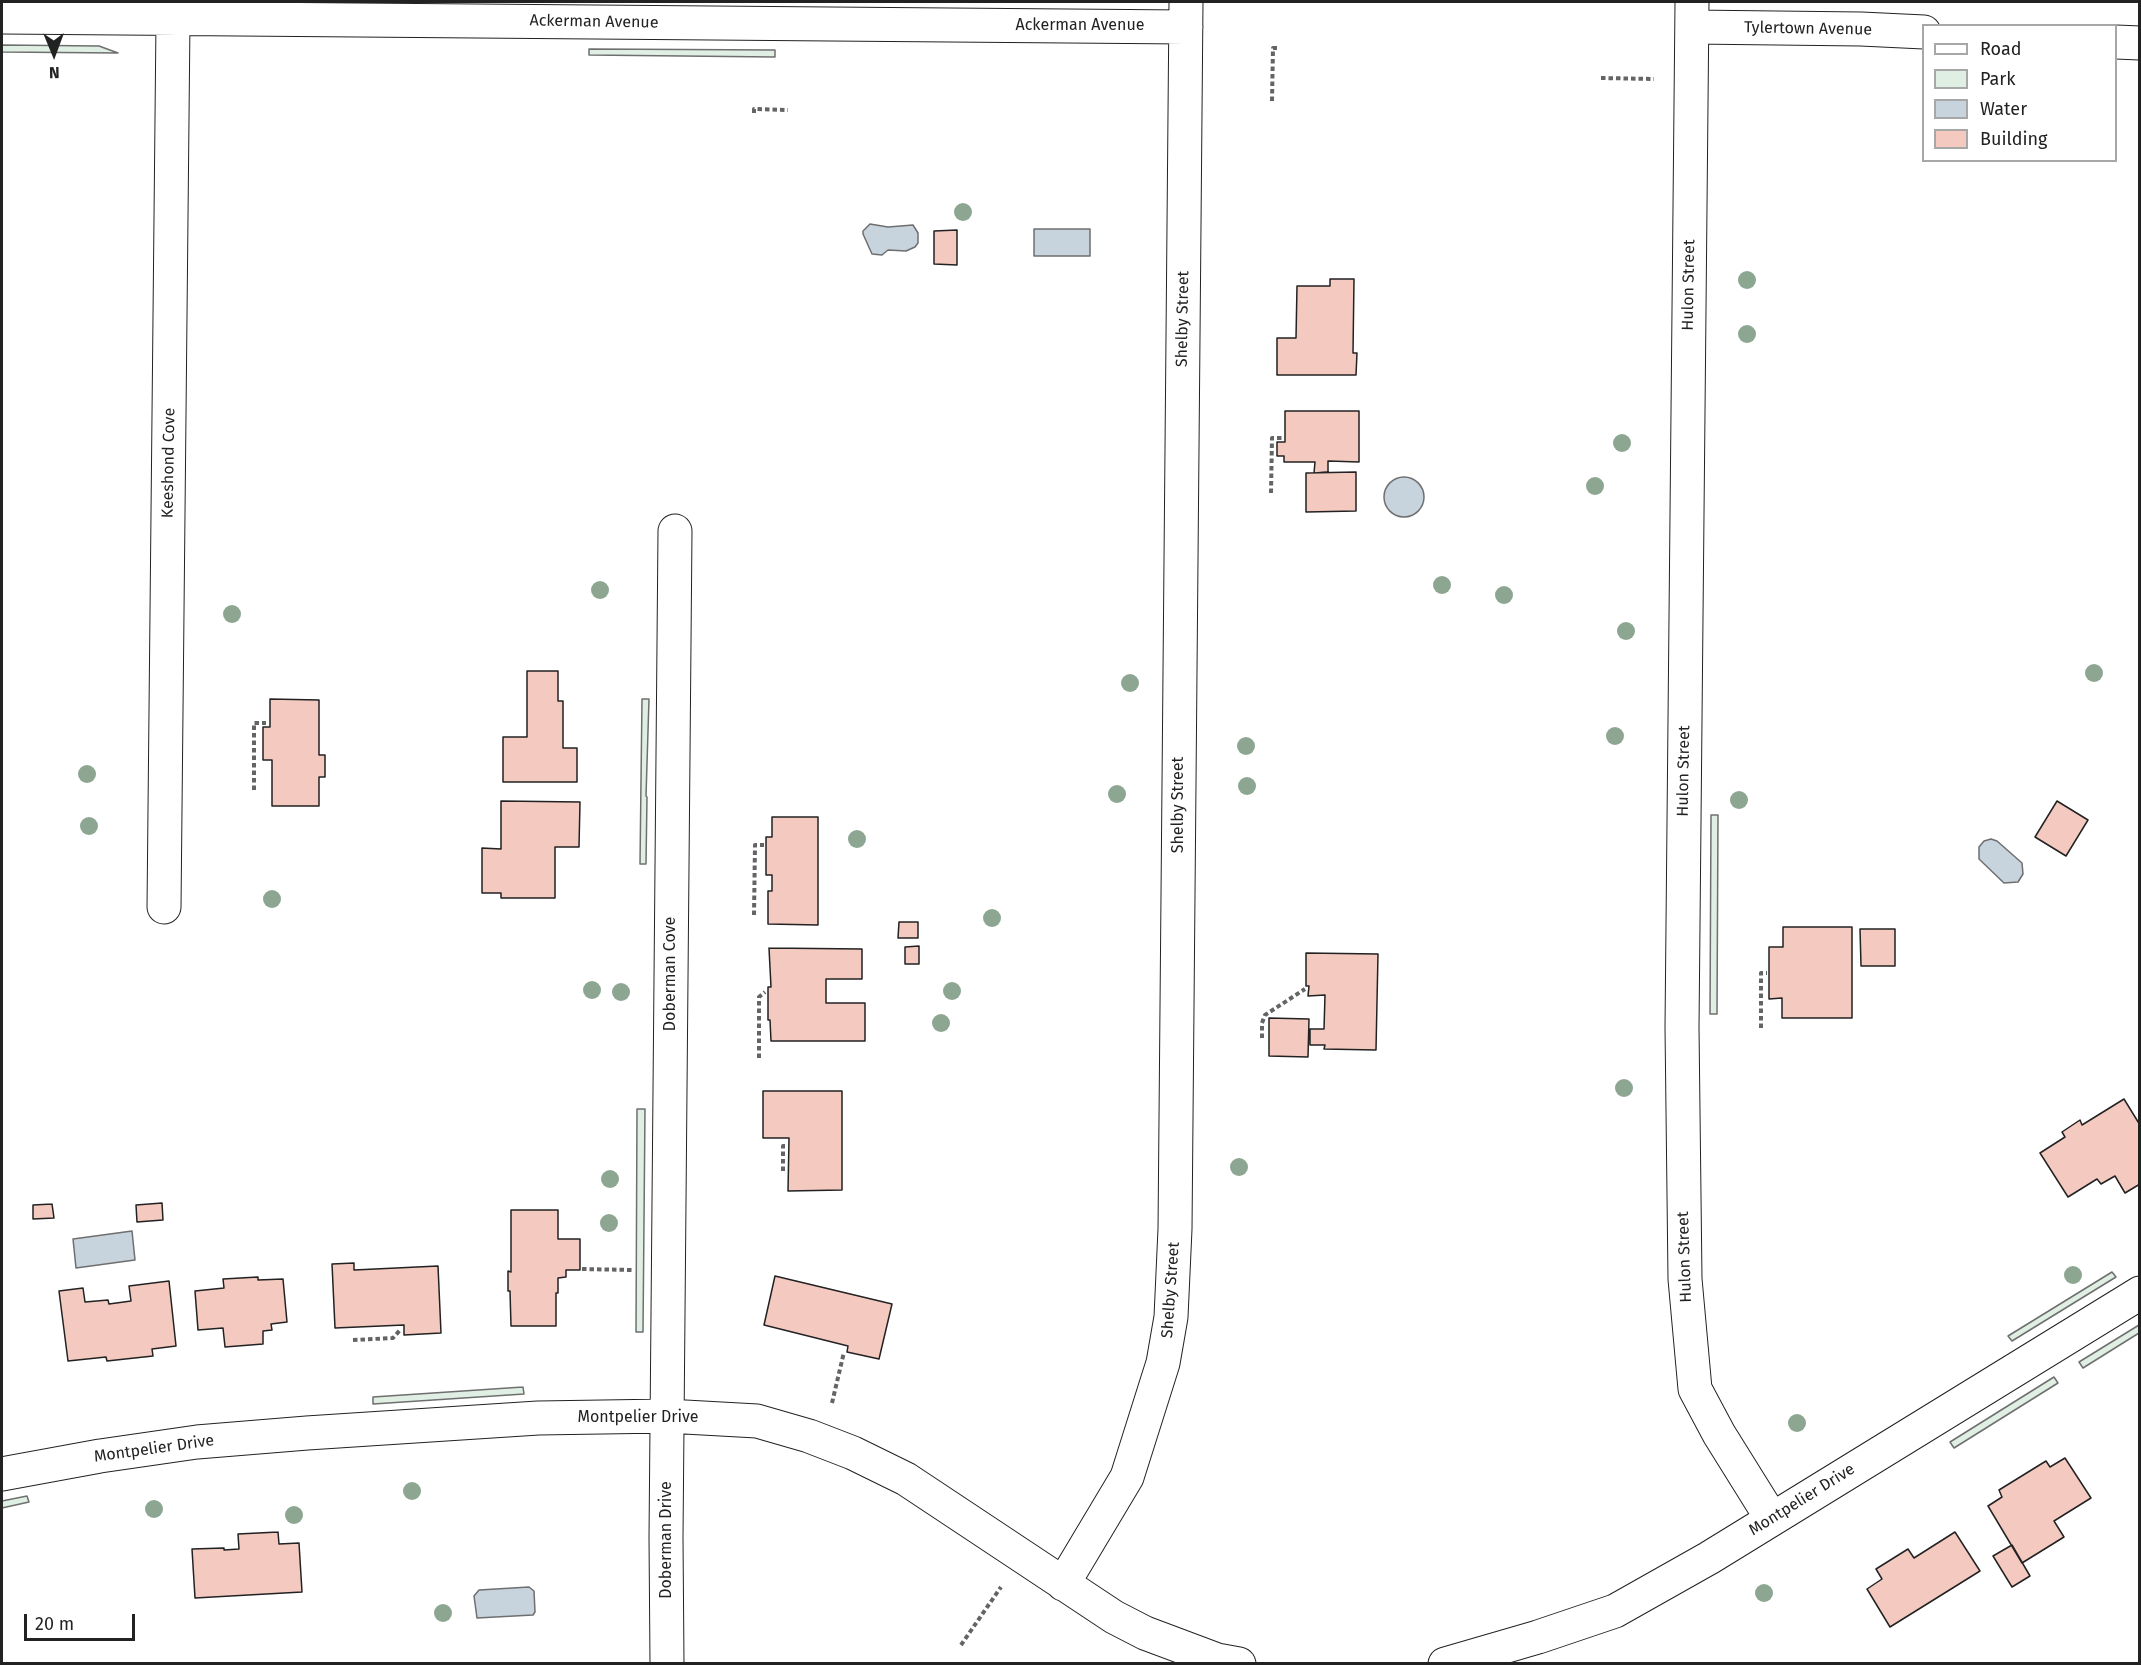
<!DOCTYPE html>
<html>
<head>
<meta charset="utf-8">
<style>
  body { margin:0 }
  #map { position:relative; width:2141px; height:1665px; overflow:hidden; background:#fff; font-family:"Fira Sans",sans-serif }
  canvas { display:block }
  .frame { position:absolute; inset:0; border:3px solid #222; pointer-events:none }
  .legend { position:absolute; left:1922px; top:24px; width:195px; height:138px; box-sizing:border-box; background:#fff; border:2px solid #a7a7a7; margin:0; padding:8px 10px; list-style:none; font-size:18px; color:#222 }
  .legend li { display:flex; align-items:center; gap:12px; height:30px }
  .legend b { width:30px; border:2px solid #a7a7a7 }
  .north { position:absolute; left:24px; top:24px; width:60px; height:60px; -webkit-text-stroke:4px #fff; paint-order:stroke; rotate:179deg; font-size:16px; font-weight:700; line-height:24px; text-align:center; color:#222 }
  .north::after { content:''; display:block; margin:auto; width:21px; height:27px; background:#222; clip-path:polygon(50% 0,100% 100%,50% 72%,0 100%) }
  .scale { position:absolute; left:24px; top:1614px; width:111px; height:27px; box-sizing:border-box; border:3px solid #222; border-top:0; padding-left:8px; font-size:18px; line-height:21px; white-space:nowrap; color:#222; -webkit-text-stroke:4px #fff; paint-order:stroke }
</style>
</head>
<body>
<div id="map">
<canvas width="2141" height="1665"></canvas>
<div class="frame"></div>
<ul class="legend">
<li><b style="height:8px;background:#fff"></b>Road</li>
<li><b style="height:16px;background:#e0efe3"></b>Park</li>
<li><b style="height:16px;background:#c7d3dd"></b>Water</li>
<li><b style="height:16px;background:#f3c9c0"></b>Building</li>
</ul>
<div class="north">N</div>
<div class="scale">20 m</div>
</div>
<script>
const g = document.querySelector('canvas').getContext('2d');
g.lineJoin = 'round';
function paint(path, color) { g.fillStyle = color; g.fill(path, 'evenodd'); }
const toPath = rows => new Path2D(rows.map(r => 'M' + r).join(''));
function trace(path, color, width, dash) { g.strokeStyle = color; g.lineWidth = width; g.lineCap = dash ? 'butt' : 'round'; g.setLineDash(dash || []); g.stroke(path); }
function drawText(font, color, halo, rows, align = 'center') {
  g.font = font + ' "Fira Sans",sans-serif'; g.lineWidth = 4.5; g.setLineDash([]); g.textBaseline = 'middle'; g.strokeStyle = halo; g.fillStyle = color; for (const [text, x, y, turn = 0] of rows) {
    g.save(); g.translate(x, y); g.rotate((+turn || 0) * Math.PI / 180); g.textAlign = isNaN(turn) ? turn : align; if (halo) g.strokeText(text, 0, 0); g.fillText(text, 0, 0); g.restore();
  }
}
const green = toPath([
  [2,45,99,46,118,53,2,52,2,45],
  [589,49,775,50,775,57,589,55,589,49],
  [642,699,649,699,646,796,647,797,646,864,640,864,642,699],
  [1711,815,1718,815,1717,1014,1710,1014,1711,815],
  [637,1109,645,1109,643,1332,636,1332,637,1109],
  [2112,1272,2116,1277,2012,1341,2008,1336,2112,1272],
  [2139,1325,2139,1333,2083,1368,2079,1362,2139,1325],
  [2054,1377,2058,1383,1954,1448,1950,1442,2054,1377],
  [523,1387,524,1394,373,1404,373,1397,523,1387],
  [27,1496,29,1502,2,1508,2,1501,27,1496]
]);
paint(green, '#e0efe3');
trace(green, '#6f6f6f', 1.5);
const water = toPath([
  [870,224,888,227,913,225,918,233,918,243,915,247,906,251,888,250,882,255,872,254,863,234,863,231,870,224],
  [1034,229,1090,229,1090,256,1034,256,1034,229],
  '1384 497a20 20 0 1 1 40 0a20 20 0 1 1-40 0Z',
  [1991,839,1997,841,2022,863,2023,874,2018,882,2004,883,1979,859,1979,847,1984,841,1991,839],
  [132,1231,135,1260,76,1268,73,1239,132,1231],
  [529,1587,534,1591,535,1612,533,1615,477,1618,474,1596,479,1590,529,1587]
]);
paint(water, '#c7d3dd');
trace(water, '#6f6f6f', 1.5);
const building = toPath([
  [957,230,957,265,934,264,934,231,957,230],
  [1330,279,1354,279,1353,353,1357,353,1356,375,1277,375,1277,338,1296,338,1297,286,1330,286,1330,279],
  [1285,411,1359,411,1359,462,1328,461,1328,472,1314,473,1315,462,1284,462,1284,456,1277,456,1277,442,1285,442,1285,411],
  [1356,472,1356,511,1306,512,1306,473,1356,472],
  [527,671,558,671,558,701,563,701,563,748,577,748,577,782,503,782,503,737,527,737,527,671],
  [270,699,319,700,319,755,325,755,325,777,319,777,319,806,272,806,272,760,263,760,263,727,270,727,270,699],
  [501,801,580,802,579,847,555,847,555,898,501,898,501,893,482,893,482,848,501,849,501,801],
  [2057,801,2088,820,2066,856,2035,837,2057,801],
  [772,817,818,817,818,925,768,924,768,891,772,891,772,875,766,875,766,837,772,837,772,817],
  [899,922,918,922,918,938,898,938,899,922],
  [1783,927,1852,927,1852,1018,1782,1018,1782,998,1769,999,1769,947,1783,947,1783,927],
  [1860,929,1895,929,1895,966,1861,966,1860,929],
  [919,946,919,964,905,964,905,947,919,946],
  [769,948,862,949,862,979,826,979,826,1003,865,1003,865,1041,771,1041,770,1020,768,1020,768,987,771,987,769,948],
  [1306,953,1378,954,1376,1050,1324,1049,1325,1045,1310,1045,1310,1029,1324,1029,1325,995,1308,996,1309,986,1306,986,1306,953],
  [1269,1018,1309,1019,1308,1057,1269,1056,1269,1018],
  [763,1091,842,1091,842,1190,788,1191,789,1138,763,1138,763,1091],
  [2124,1099,2140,1125,2140,1184,2125,1193,2115,1176,2101,1184,2097,1179,2068,1197,2040,1153,2065,1137,2062,1132,2080,1120,2082,1125,2124,1099],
  [162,1203,163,1220,137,1222,136,1205,162,1203],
  [52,1204,54,1218,33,1219,33,1205,52,1204],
  [511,1210,558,1210,558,1239,580,1239,580,1270,566,1270,566,1277,558,1278,558,1293,556,1293,556,1326,511,1326,510,1291,508,1291,508,1271,511,1272,511,1210],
  [354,1263,354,1270,438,1266,441,1333,404,1335,404,1325,335,1328,332,1264,354,1263],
  [775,1276,892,1304,879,1359,847,1352,848,1346,764,1325,775,1276],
  [258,1277,258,1280,283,1279,287,1322,271,1324,272,1330,263,1331,263,1344,225,1347,223,1328,198,1330,195,1291,224,1288,223,1279,258,1277],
  [169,1281,176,1346,152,1349,153,1356,107,1361,106,1357,68,1361,59,1291,83,1288,85,1302,108,1300,109,1304,131,1301,129,1286,169,1281],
  [2065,1458,2091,1498,2054,1521,2064,1537,2022,1563,1988,1506,2002,1497,1999,1490,2046,1461,2050,1467,2065,1458],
  [278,1532,279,1544,299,1543,302,1592,195,1598,192,1549,224,1548,224,1550,239,1549,238,1534,278,1532],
  [1955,1532,1980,1571,1890,1627,1867,1589,1882,1579,1876,1569,1908,1549,1914,1558,1955,1532],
  [2012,1545,2030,1576,2012,1587,1993,1556,2012,1545]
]);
paint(building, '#f3c9c0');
trace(building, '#222', 1.5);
const minor = toPath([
  [1692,2,1682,1027,1685,1279,1695,1389,1719,1434,1772,1519],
  [2,17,1186,27],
  [1692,27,1861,29,1924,32],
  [2116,42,2140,43],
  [164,907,173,20],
  [2,1474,100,1456,197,1442,307,1433,538,1418,667,1416,757,1421,809,1436,853,1453,906,1479,1114,1617,1145,1633,1217,1660,1239,1664],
  [1063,1584,1127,1477,1163,1363,1171,1317,1175,1229,1186,2],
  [667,1664,666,1537,675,531],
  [1445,1664,1538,1637,1615,1611,1709,1558,2140,1293]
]);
trace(minor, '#222', 35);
trace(toPath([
  [1601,78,1654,79],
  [1272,101,1273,48,1277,48],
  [754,113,754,109,788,110],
  [1271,493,1272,438,1282,438],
  [254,790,254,723,266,723],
  [754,915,755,845,764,845],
  [1761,1028,1761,973,1767,973],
  [1262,1038,1262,1023,1265,1015,1305,989],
  [759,1058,759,997,765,992],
  [783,1171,783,1146,787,1146],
  [582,1269,632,1270],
  [353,1340,393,1338,401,1329],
  [832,1403,844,1352],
  [961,1645,1001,1587]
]), '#646464', 4, [4.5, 3]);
trace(minor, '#fff', 33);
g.fillStyle = '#8da692';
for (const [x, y] of [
  [963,212],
  [1747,280],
  [1747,334],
  [1622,443],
  [1595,486],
  [1442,585],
  [600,590],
  [1504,595],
  [232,614],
  [1626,631],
  [2094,673],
  [1130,683],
  [1615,736],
  [1246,746],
  [87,774],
  [1247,786],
  [1117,794],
  [1739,800],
  [89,826],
  [857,839],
  [272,899],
  [992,918],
  [592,990],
  [952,991],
  [621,992],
  [941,1023],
  [1624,1088],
  [1239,1167],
  [610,1179],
  [609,1223],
  [2073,1275],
  [1797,1423],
  [412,1491],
  [154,1509],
  [294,1515],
  [1764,1593],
  [443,1613]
]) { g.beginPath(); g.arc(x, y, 9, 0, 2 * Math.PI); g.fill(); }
drawText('16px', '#222', '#fff', [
  ["Ackerman Avenue",594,22,1],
  ["Ackerman Avenue",1080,26],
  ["Tylertown Avenue",1808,29,1],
  ["Hulon Street",1689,285,-89],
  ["Shelby Street",1183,319,-89],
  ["Keeshond Cove",169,463,-89],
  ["Hulon Street",1684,771,-89],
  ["Shelby Street",1179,805,-90],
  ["Doberman Cove",671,974,-90],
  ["Hulon Street",1685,1257,-92],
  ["Shelby Street",1171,1290,-86],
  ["Montpelier Drive",638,1418],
  ["Montpelier Drive",154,1449,-8],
  ["Montpelier Drive",1802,1500,-32],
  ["Doberman Drive",667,1540,-90]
]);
</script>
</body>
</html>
